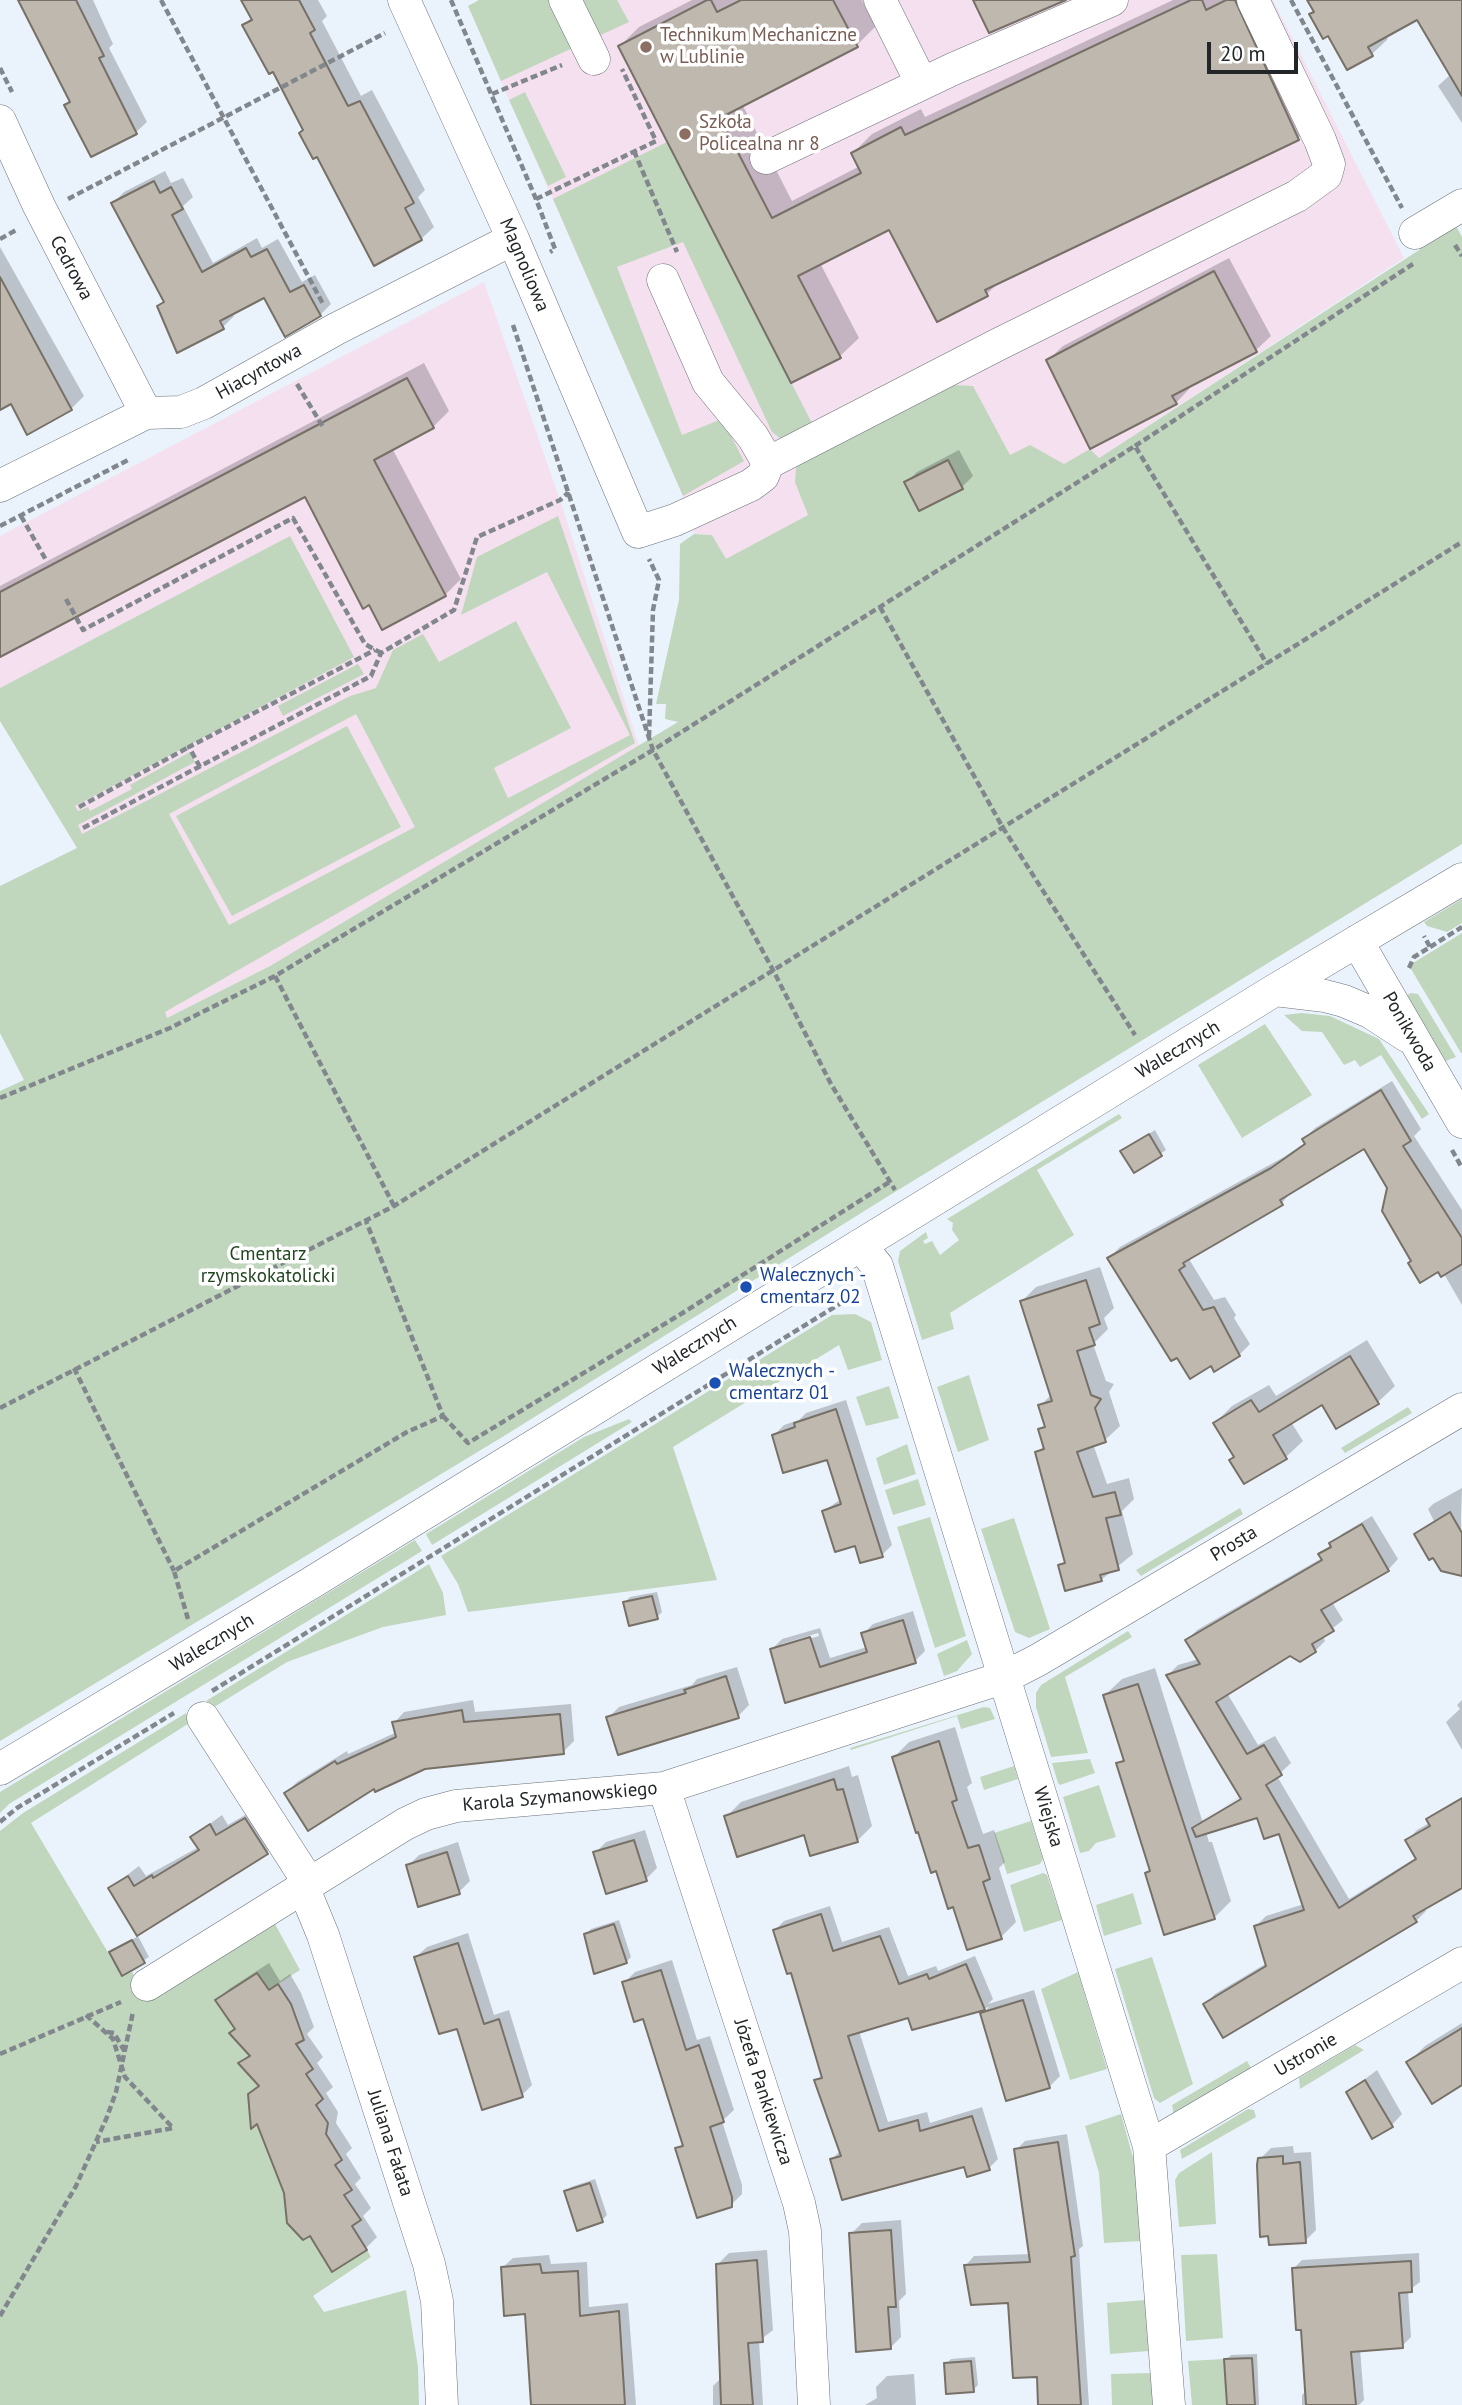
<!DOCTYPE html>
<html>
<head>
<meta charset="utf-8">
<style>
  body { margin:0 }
  #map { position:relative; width:1462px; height:2405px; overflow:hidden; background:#eaf3fc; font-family:"PT Sans",sans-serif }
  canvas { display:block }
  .scale { position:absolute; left:1207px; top:42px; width:91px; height:32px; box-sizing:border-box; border:4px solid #222629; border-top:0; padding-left:9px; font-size:21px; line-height:24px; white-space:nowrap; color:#222629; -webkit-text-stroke:5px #fff; paint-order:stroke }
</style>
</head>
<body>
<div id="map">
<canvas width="1462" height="2405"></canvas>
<div class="scale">20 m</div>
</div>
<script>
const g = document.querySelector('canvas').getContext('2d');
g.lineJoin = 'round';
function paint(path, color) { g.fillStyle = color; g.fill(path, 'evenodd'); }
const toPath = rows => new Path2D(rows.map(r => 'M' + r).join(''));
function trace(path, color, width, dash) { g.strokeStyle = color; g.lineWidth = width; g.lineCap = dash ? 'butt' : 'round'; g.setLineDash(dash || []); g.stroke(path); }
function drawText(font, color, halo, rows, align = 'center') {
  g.font = font + ' "PT Sans",sans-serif'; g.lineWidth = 7; g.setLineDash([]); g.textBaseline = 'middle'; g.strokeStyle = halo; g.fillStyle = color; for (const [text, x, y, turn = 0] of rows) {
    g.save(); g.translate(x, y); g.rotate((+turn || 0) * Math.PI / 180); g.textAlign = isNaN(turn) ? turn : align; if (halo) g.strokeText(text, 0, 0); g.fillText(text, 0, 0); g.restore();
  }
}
paint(toPath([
  [479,0,1273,0,1404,258,1099,458,765,667,712,535,694,534,683,496,468,6],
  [484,282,560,500,639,746,270,966,167,1018,77,848,0,721,0,536]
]), '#f5e0f0');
paint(toPath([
  [479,0,617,0,629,22,501,81,468,6],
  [525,92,566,177,548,186,509,100],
  [667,142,812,423,781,439,772,432,683,242,617,267,682,435,722,419,744,461,683,496,553,199],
  [1456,226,1462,237,1462,844,882,1200,504,1436,0,1741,0,1091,24,1080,0,1033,0,886,77,848,0,721,0,688,290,536,354,657,75,806,78,811,88,807,90,811,132,789,130,785,190,752,195,762,78,825,82,834,350,696,376,688,393,650,423,634,439,662,516,621,571,728,494,768,508,798,630,735,547,572,461,615,477,557,558,516,635,743,165,1012,167,1018,270,966,678,722,665,719,666,704,656,704,679,600,680,544,694,534,712,535,726,559,808,515,795,482,796,468,805,458,952,385,973,386,1010,455,1030,445,1064,464,1090,449,1099,458],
  [356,714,415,827,229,925,169,814],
  [358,664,364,674,283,716,278,706],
  [347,726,401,827,232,916,176,816],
  [1462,899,1462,923,1447,932,1427,926,1424,922],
  [1462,933,1462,1053,1461,1053,1411,969,1413,963],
  [1411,993,1418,994,1456,1057,1443,1062,1405,996],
  [1302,1013,1330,1016,1379,1039,1429,1114,1422,1119,1381,1055,1360,1067,1355,1060,1344,1065,1322,1032,1302,1031,1284,1015],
  [1265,1024,1312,1095,1242,1138,1198,1065],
  [1119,1114,1122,1118,1037,1170,1074,1235,950,1313,954,1329,922,1340,898,1261,900,1251,926,1232,928,1238,923,1241,925,1244,932,1241,940,1255,959,1240,952,1230,953,1223,947,1219],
  [855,1314,871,1322,882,1360,848,1370,839,1345,673,1447,717,1580,468,1612,458,1584,441,1556,832,1315],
  [969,1375,989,1440,958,1452,937,1387],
  [889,1386,899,1418,866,1426,856,1397],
  [1408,1407,1412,1413,1345,1453,1341,1448],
  [629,1419,632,1422,432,1545,426,1534,584,1437],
  [907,1444,916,1474,884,1485,876,1458],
  [918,1479,926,1505,893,1515,885,1490],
  [1240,1508,1243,1514,1141,1576,1136,1570],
  [930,1517,966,1636,935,1648,897,1527],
  [1014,1518,1050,1629,1029,1638,1015,1632,981,1529],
  [415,1540,422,1551,9,1804,0,1813,0,1792],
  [429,1564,443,1593,446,1615,383,1627,287,1662,211,1709,206,1701],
  [1128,1631,1132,1637,1065,1677,1088,1753,1051,1757,1036,1707,1036,1693,1041,1685],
  [967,1640,972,1654,957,1671,944,1676,937,1654],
  [984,1707,990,1708,995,1719,961,1729,957,1716,851,1750,850,1748],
  [186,1713,191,1722,31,1823,122,1976,145,1963,132,1972,148,2001,274,1922,300,1970,269,1990,257,1973,216,2000,228,2019,236,2014,251,2055,238,2064,252,2056,261,2084,248,2093,281,2145,267,2154,281,2147,303,2240,310,2236,332,2271,367,2250,371,2257,313,2296,324,2312,406,2290,418,2367,419,2405,0,2405,0,1831,23,1813],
  [1090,1759,1095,1773,1060,1785,1058,1783,1052,1763],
  [1014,1766,1018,1779,984,1790,980,1777],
  [1099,1785,1116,1837,1096,1843,1089,1851,1080,1853,1063,1797],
  [1031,1821,1043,1859,1040,1864,1007,1874,994,1833],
  [1043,1873,1047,1875,1062,1920,1024,1932,1010,1885],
  [1133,1893,1142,1924,1104,1936,1096,1905],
  [1152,1957,1193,2084,1160,2103,1154,2098,1115,1969],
  [1078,1972,1107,2069,1070,2080,1041,1989],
  [1355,2045,1364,2050,1300,2089,1299,2078],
  [1247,2061,1251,2068,1174,2116,1172,2105],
  [1248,2109,1254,2110,1256,2117,1182,2159,1180,2150],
  [1121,2114,1137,2172,1142,2241,1104,2243,1099,2173,1085,2126],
  [1212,2152,1216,2224,1179,2227,1175,2180,1179,2173],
  [1217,2254,1223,2338,1186,2341,1181,2255],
  [1146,2300,1149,2351,1110,2354,1107,2303],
  [1224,2359,1226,2405,1192,2405,1188,2361],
  [1151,2373,1153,2405,1112,2405,1111,2374]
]), '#c0d7be');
paint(toPath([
  [19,0,93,0,113,44,109,48,147,122,136,132,92,155,67,105,71,101],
  [243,0,318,0,327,16,322,21,361,96,372,90,425,190,418,197,434,227,421,239,305,129,274,70,244,25,252,17],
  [692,0,862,0,876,26,857,45,742,104,792,201,860,166,853,153,872,134,921,109,925,117,1173,0,1261,0,1318,119,1298,138,1001,280,987,294,890,227,820,263,859,338,839,357,620,46,639,27],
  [1309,0,1462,0,1462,123,1438,86,1451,74,1417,18,1385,36,1388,39,1372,54,1348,68],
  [165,171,171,183,183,178,193,197,183,206,213,263,257,238,262,248,278,239,302,282,315,275,331,304,320,315,265,295,232,313,234,316,223,327,178,351,159,306,165,300,113,203,124,192],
  [0,247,84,396,71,409,0,403],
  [1229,258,1271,336,1256,350,1189,386,1190,388,1176,403,1048,360,1063,346],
  [424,363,449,411,433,427,392,448,461,579,445,595,305,495,0,655,0,586],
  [959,450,973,476,962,487,906,483,917,472],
  [1392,1081,1421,1129,1414,1136,1462,1210,1462,1305,1444,1274,1413,1261,1388,1188,1365,1147,1292,1191,1282,1203,1189,1259,1214,1300,1225,1297,1236,1315,1234,1318,1250,1344,1239,1355,1109,1258,1120,1247,1284,1157,1306,1142,1304,1139,1315,1128],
  [1155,1130,1166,1150,1134,1171,1128,1147],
  [1100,1267,1114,1308,1104,1318,1108,1329,1093,1344,1106,1381,1114,1384,1109,1392,1120,1426,1105,1440,1093,1444,1107,1484,1129,1478,1134,1499,1122,1511,1133,1554,1101,1580,1060,1565,1066,1560,1037,1453,1045,1445,1040,1430,1046,1424,1040,1406,1052,1394,1022,1301,1036,1287],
  [1367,1340,1395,1386,1378,1402,1322,1403,1291,1422,1303,1441,1286,1457,1245,1482,1235,1456,1215,1423,1232,1406,1269,1385,1276,1396],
  [846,1400,892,1545,882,1555,856,1544,824,1511,841,1499,828,1457,774,1435,784,1425,799,1420,806,1413],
  [1462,1488,1461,1518,1462,1568,1416,1534,1434,1521,1428,1509,1433,1504],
  [1372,1516,1398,1559,1388,1570,1332,1602,1343,1620,1323,1636,1325,1641,1315,1651,1290,1654,1227,1693,1258,1745,1275,1736,1291,1763,1277,1776,1349,1899,1417,1857,1407,1841,1417,1830,1459,1806,1462,1886,1424,1908,1426,1911,1416,1921,1205,2004,1215,1994,1267,1963,1256,1926,1266,1916,1304,1904,1280,1832,1258,1816,1206,1832,1209,1842,1212,1842,1231,1901,1214,1918,1147,1873,1151,1869,1118,1764,1125,1757,1105,1695,1122,1679,1155,1668,1202,1820,1241,1796,1168,1675,1178,1665,1199,1659,1187,1640,1197,1630,1322,1558,1321,1555,1342,1534],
  [1247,1793,1249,1796,1203,1823,1203,1819],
  [657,1592,662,1612,657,1617,625,1602,630,1597],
  [913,1611,925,1651,915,1661,786,1701,772,1649,782,1639,820,1628,830,1658,867,1647,863,1634,873,1624],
  [818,1633,819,1636,782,1647,782,1644],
  [737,1667,749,1705,738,1716,608,1718,619,1707,692,1685,697,1679],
  [473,1700,475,1712,571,1704,574,1741,563,1752,424,1767,375,1786,286,1793,297,1782,347,1751,348,1754,397,1732,394,1723,404,1712],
  [1462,1700,1462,1750,1446,1722,1460,1709,1457,1705],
  [955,1727,972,1783,967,1787,983,1834,994,1830,1005,1862,999,1868,1016,1922,1001,1937,954,1905,894,1757,909,1742],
  [849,1766,852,1777,858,1775,872,1826,857,1841,726,1817,741,1802],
  [257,1808,278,1842,267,1852,138,1934,110,1888,139,1866,146,1876,199,1847,192,1837,222,1815,228,1825],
  [645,1830,657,1868,646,1879,595,1853,606,1842],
  [458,1842,470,1881,459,1892,408,1866,419,1855],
  [830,1906,842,1942,889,1927,908,1976,936,1966,938,1971,975,1956,993,1999,988,2004,1034,1990,1060,2076,1049,2087,982,2014,989,2007,913,2028,910,2016,859,2031,888,2122,927,2112,930,2123,982,2107,998,2159,989,2168,832,2159,841,2150,816,2081,822,2075,792,1971,775,1930,784,1921],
  [619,1920,631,1957,626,1962,586,1934,591,1929],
  [468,1933,494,2015,509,2010,532,2085,522,2095,458,2026,416,1957,427,1947],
  [138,1936,149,1957,123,1974,111,1953],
  [672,1960,697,2040,710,2036,734,2110,722,2121,742,2185,742,2194,731,2205,677,2149,684,2142,644,2016,624,1983,635,1972],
  [269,1963,280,1981,290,1974,301,1993,314,2027,307,2034,323,2057,317,2063,333,2087,326,2093,338,2112,336,2123,352,2148,346,2154,361,2178,355,2184,371,2208,363,2216,377,2237,366,2248,286,2192,250,2094,260,2084,240,2063,250,2054,218,2000,229,1989],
  [1462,2023,1462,2081,1409,2062,1425,2046],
  [1377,2070,1402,2114,1392,2125,1348,2092],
  [1067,2134,1083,2246,1079,2249,1089,2405,1040,2405,1038,2375,1010,2301,966,2265,974,2256,1031,2254,1016,2150,1025,2141],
  [1293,2146,1294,2153,1311,2152,1316,2230,1305,2241,1260,2159,1271,2148],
  [595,2179,607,2215,602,2220,566,2192,571,2187],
  [901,2220,906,2294,899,2301,901,2337,890,2348,851,2234,862,2223],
  [767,2250,773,2330,759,2341,763,2405,713,2405,713,2386,722,2377,718,2264,729,2253],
  [1419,2253,1420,2282,1408,2291,1411,2337,1402,2346,1360,2349,1364,2400,1359,2405,1302,2405,1302,2395,1307,2390,1303,2328,1293,2269,1302,2260],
  [549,2255,551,2264,587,2262,589,2307,628,2303,636,2405,533,2405,527,2312,503,2267,513,2258],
  [1257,2354,1259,2405,1228,2405,1226,2360,1231,2355],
  [975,2357,978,2385,973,2390,946,2364,951,2359],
  [914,2374,916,2405,865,2405,877,2398,876,2387,887,2376]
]), '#0003');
const building = toPath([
  [18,0,76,0,104,56,99,58,137,134,91,157,64,105,70,102,18,0],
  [241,0,299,0,315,30,310,33,348,106,360,101,414,203,405,208,422,240,374,266,317,157,313,159,299,133,303,130,273,72,269,74,242,25,252,20,241,0],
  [707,0,711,0,717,12,741,0,833,0,858,47,720,118,772,218,861,173,851,153,901,127,905,135,1191,0,1202,0,1206,10,1226,0,1235,0,1299,140,985,290,988,296,937,322,889,230,798,276,841,358,791,383,618,46,707,0],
  [973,0,1066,0,989,33,973,0],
  [1307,0,1462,0,1462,96,1417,20,1368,47,1373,56,1347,70,1328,36,1323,39,1309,14,1314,12,1307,0],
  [154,181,160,193,171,187,183,209,172,215,202,272,246,248,251,257,267,249,290,292,304,285,321,316,285,337,264,298,220,321,224,329,177,353,157,306,164,302,111,203,154,181],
  [1214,271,1257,352,1172,396,1177,404,1090,449,1046,360,1214,271],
  [0,277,72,410,27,435,11,404,0,410,0,277],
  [407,378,434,428,374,460,446,596,382,630,369,605,363,609,305,497,0,657,0,592,407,378],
  [948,460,963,489,919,511,904,482,948,460],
  [1381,1090,1411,1141,1403,1146,1462,1238,1462,1264,1441,1277,1438,1272,1420,1283,1408,1263,1411,1261,1382,1211,1387,1188,1364,1149,1280,1200,1283,1205,1183,1263,1185,1266,1179,1270,1203,1310,1214,1307,1240,1356,1214,1372,1211,1366,1190,1379,1177,1358,1171,1361,1107,1258,1271,1168,1305,1144,1302,1139,1381,1090],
  [1149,1134,1162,1156,1134,1173,1120,1151,1149,1134],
  [1086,1280,1100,1324,1089,1328,1095,1345,1077,1351,1091,1395,1101,1399,1095,1408,1106,1442,1077,1452,1093,1497,1115,1492,1121,1515,1106,1518,1119,1570,1100,1575,1102,1581,1065,1591,1058,1565,1065,1563,1035,1452,1044,1449,1038,1429,1045,1427,1038,1405,1052,1401,1020,1301,1086,1280],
  [1350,1356,1379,1404,1336,1429,1322,1405,1273,1435,1287,1459,1244,1484,1229,1460,1234,1457,1213,1423,1251,1400,1259,1412,1350,1356],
  [836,1409,883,1557,860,1563,855,1546,835,1552,822,1511,841,1504,827,1460,783,1473,772,1435,795,1427,794,1423,836,1409],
  [1450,1512,1462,1533,1462,1576,1441,1571,1433,1558,1429,1560,1414,1534,1450,1512],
  [1362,1524,1389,1571,1321,1610,1334,1631,1312,1644,1316,1652,1300,1662,1290,1656,1216,1702,1247,1754,1264,1745,1282,1775,1266,1785,1339,1908,1416,1859,1405,1840,1430,1826,1426,1819,1462,1798,1462,1888,1413,1916,1417,1922,1223,2038,1203,2004,1266,1966,1254,1926,1304,1910,1279,1834,1264,1839,1257,1818,1196,1837,1192,1828,1241,1799,1166,1675,1200,1664,1185,1640,1322,1560,1318,1554,1331,1547,1329,1543,1362,1524],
  [652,1596,658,1619,629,1626,623,1602,652,1596],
  [903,1620,916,1663,785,1703,770,1649,810,1637,820,1667,867,1652,861,1633,903,1620],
  [726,1676,739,1718,618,1755,606,1717,686,1693,684,1690,726,1676],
  [1138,1684,1215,1919,1164,1935,1145,1873,1150,1871,1116,1763,1124,1761,1103,1695,1138,1684],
  [462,1710,464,1722,560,1714,564,1754,425,1769,375,1792,374,1789,308,1831,284,1793,335,1761,337,1764,396,1737,392,1722,462,1710],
  [939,1741,957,1800,952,1802,968,1848,979,1845,990,1879,983,1882,1002,1939,967,1950,953,1907,948,1909,936,1871,931,1873,918,1832,916,1833,892,1757,939,1741],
  [834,1779,837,1790,843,1789,858,1842,810,1856,804,1835,737,1857,724,1816,834,1779],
  [245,1818,268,1854,137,1936,108,1888,128,1876,134,1886,152,1875,153,1878,199,1850,190,1837,210,1824,216,1835,245,1818],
  [634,1840,647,1881,606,1894,593,1852,634,1840],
  [447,1852,460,1894,418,1907,406,1865,447,1852],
  [821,1914,833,1951,880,1936,899,1984,927,1974,929,1979,966,1964,985,2010,912,2030,908,2018,848,2036,879,2131,918,2120,920,2131,972,2116,990,2170,967,2177,964,2167,842,2200,830,2159,841,2156,814,2080,822,2078,791,1973,787,1974,773,1930,821,1914],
  [614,1924,627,1963,594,1974,584,1934,614,1924],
  [132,1940,145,1963,122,1976,109,1952,132,1940],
  [458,1943,484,2024,499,2019,523,2097,482,2110,457,2029,439,2034,414,1957,458,1943],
  [661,1970,686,2050,699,2045,724,2122,710,2127,732,2197,732,2207,697,2218,675,2148,683,2146,643,2019,634,2022,622,1982,661,1970],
  [257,1973,269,1990,278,1984,291,2004,304,2040,296,2044,313,2069,306,2074,323,2099,316,2105,328,2123,326,2134,342,2160,335,2165,352,2190,344,2195,361,2220,352,2226,367,2250,332,2272,310,2236,303,2240,287,2223,284,2193,257,2124,251,2129,248,2094,259,2086,238,2063,250,2056,229,2033,235,2029,215,2000,257,1973],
  [1023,2000,1050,2088,1006,2101,980,2013,1023,2000],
  [1462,2028,1462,2085,1432,2104,1406,2062,1462,2028],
  [1365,2080,1393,2127,1372,2139,1346,2092,1365,2080],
  [1058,2142,1075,2256,1071,2257,1081,2405,1038,2405,1037,2377,1013,2378,1008,2303,971,2305,964,2265,1030,2262,1014,2149,1058,2142],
  [1283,2156,1283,2164,1300,2162,1306,2243,1269,2245,1268,2236,1260,2237,1257,2165,1258,2158,1283,2156],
  [590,2183,603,2222,577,2231,564,2191,590,2183],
  [891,2230,896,2307,888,2307,891,2349,856,2352,849,2233,891,2230],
  [757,2260,763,2342,748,2343,753,2405,721,2405,716,2264,757,2260],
  [1411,2261,1412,2292,1399,2293,1403,2348,1351,2352,1356,2405,1306,2405,1301,2330,1296,2330,1292,2268,1411,2261],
  [540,2264,542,2273,578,2271,580,2316,619,2311,625,2405,531,2405,525,2314,504,2316,501,2267,540,2264],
  [1252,2358,1255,2405,1227,2405,1224,2359,1252,2358],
  [971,2361,974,2392,946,2394,944,2363,971,2361]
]);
paint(building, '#bfb8ae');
trace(building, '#777067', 2);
const minor = toPath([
  [404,0,513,239,638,532,675,520,751,485,763,476,768,463],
  [565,0,594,59],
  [880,0,922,84],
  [0,121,39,206,146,413],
  [766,158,953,69,1112,0],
  [1415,233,1462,205],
  [663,280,708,382,753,437,768,463,997,345,1297,196,1326,175,1329,164,1320,140,1253,0],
  [0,486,146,413,181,412,204,403,336,329,513,239],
  [1357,941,1462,1122],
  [1275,990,1325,996,1344,1001,1370,1012,1407,1036],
  [860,1245,877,1266,1149,2146,1169,2405],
  [203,1718,302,1872],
  [0,1769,311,1583,1275,990,1462,879],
  [664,1788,799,2203,805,2231,814,2405],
  [304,1889,323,1935,429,2264,437,2301,442,2405],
  [147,1985,405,1824,426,1814,456,1806,664,1788,1005,1677,1038,1660,1462,1409],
  [1149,2146,1462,1963]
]);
trace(minor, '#6a7179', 33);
trace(toPath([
  [161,0,323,304],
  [451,0,536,199,555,249,550,252],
  [1291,0,1402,208],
  [0,68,12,92],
  [492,94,562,65],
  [634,151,677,252],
  [68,199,385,33],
  [536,199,656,141,622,69],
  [0,239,18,229],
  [1455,245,1462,256],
  [513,325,653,750,773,970,831,1084,895,1190],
  [297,384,323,427],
  [1135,446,1413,264],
  [21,516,46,560],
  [0,526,130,459],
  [66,599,83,630,293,518,365,644,381,653],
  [880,607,1003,828,1135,1035],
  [649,737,653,610,659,580,649,559],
  [200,767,189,747,375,650],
  [79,807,189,747],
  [83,828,371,676,381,653,454,610,477,537,560,500,569,492],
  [1430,947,1462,927],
  [1409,968,1414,957,1430,947,1424,936],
  [275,976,394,1206],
  [0,1098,170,1028,275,976,653,750,1135,446,1267,664],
  [1452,1150,1462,1168],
  [74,1368,174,1571],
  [0,1408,394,1206,1462,542],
  [443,1416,468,1443,681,1314,891,1181],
  [188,1619,174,1571,407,1432,443,1416,366,1221],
  [212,1691,841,1303,856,1300],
  [0,1822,17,1808,174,1713],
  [86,2015,113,2039,125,2077,173,2128,96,2142],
  [107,2032,114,2033,125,2052],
  [0,2054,121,2002],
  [0,2316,76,2186,107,2117,116,2092,133,2012]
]), '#81878d', 4.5, [7, 3.5]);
trace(minor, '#fff', 32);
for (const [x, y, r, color] of [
  [646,47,7,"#8d6e63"],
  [685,134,7,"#8d6e63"],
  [746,1287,7,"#1a4fb4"],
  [715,1383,7,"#1a4fb4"]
]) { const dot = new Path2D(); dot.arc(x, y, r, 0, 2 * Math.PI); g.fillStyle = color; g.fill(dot); trace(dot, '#fff', 2.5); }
drawText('19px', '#785e54', '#fff', [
  ["Technikum Mechaniczne",660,36],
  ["w Lublinie",660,58],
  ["Szkoła",699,123],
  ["Policealna nr 8",699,145]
], 'left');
drawText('19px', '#222629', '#fff', [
  ["Magnoliowa",524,265,67],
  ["Cedrowa",71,268,62],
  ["Hiacyntowa",259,372,-29],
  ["Ponikwoda",1409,1032,60],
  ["Walecznych",1178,1050,-31],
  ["Walecznych",695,1346,-32],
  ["Prosta",1234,1544,-31],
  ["Walecznych",212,1643,-31],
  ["Karola Szymanowskiego",560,1797,-5],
  ["Wiejska",1048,1817,73],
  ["Ustronie",1306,2055,-30],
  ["Józefa Pankiewicza",763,2092,72],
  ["Juliana Fałata",390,2143,72]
]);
drawText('19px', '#224620', '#fff', [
  ["Cmentarz",268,1255],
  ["rzymskokatolicki",268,1277]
]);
drawText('19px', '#164399', '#fff', [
  ["Walecznych -",760,1276],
  ["cmentarz 02",760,1298],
  ["Walecznych -",729,1372],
  ["cmentarz 01",729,1394]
], 'left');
</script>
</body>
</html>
